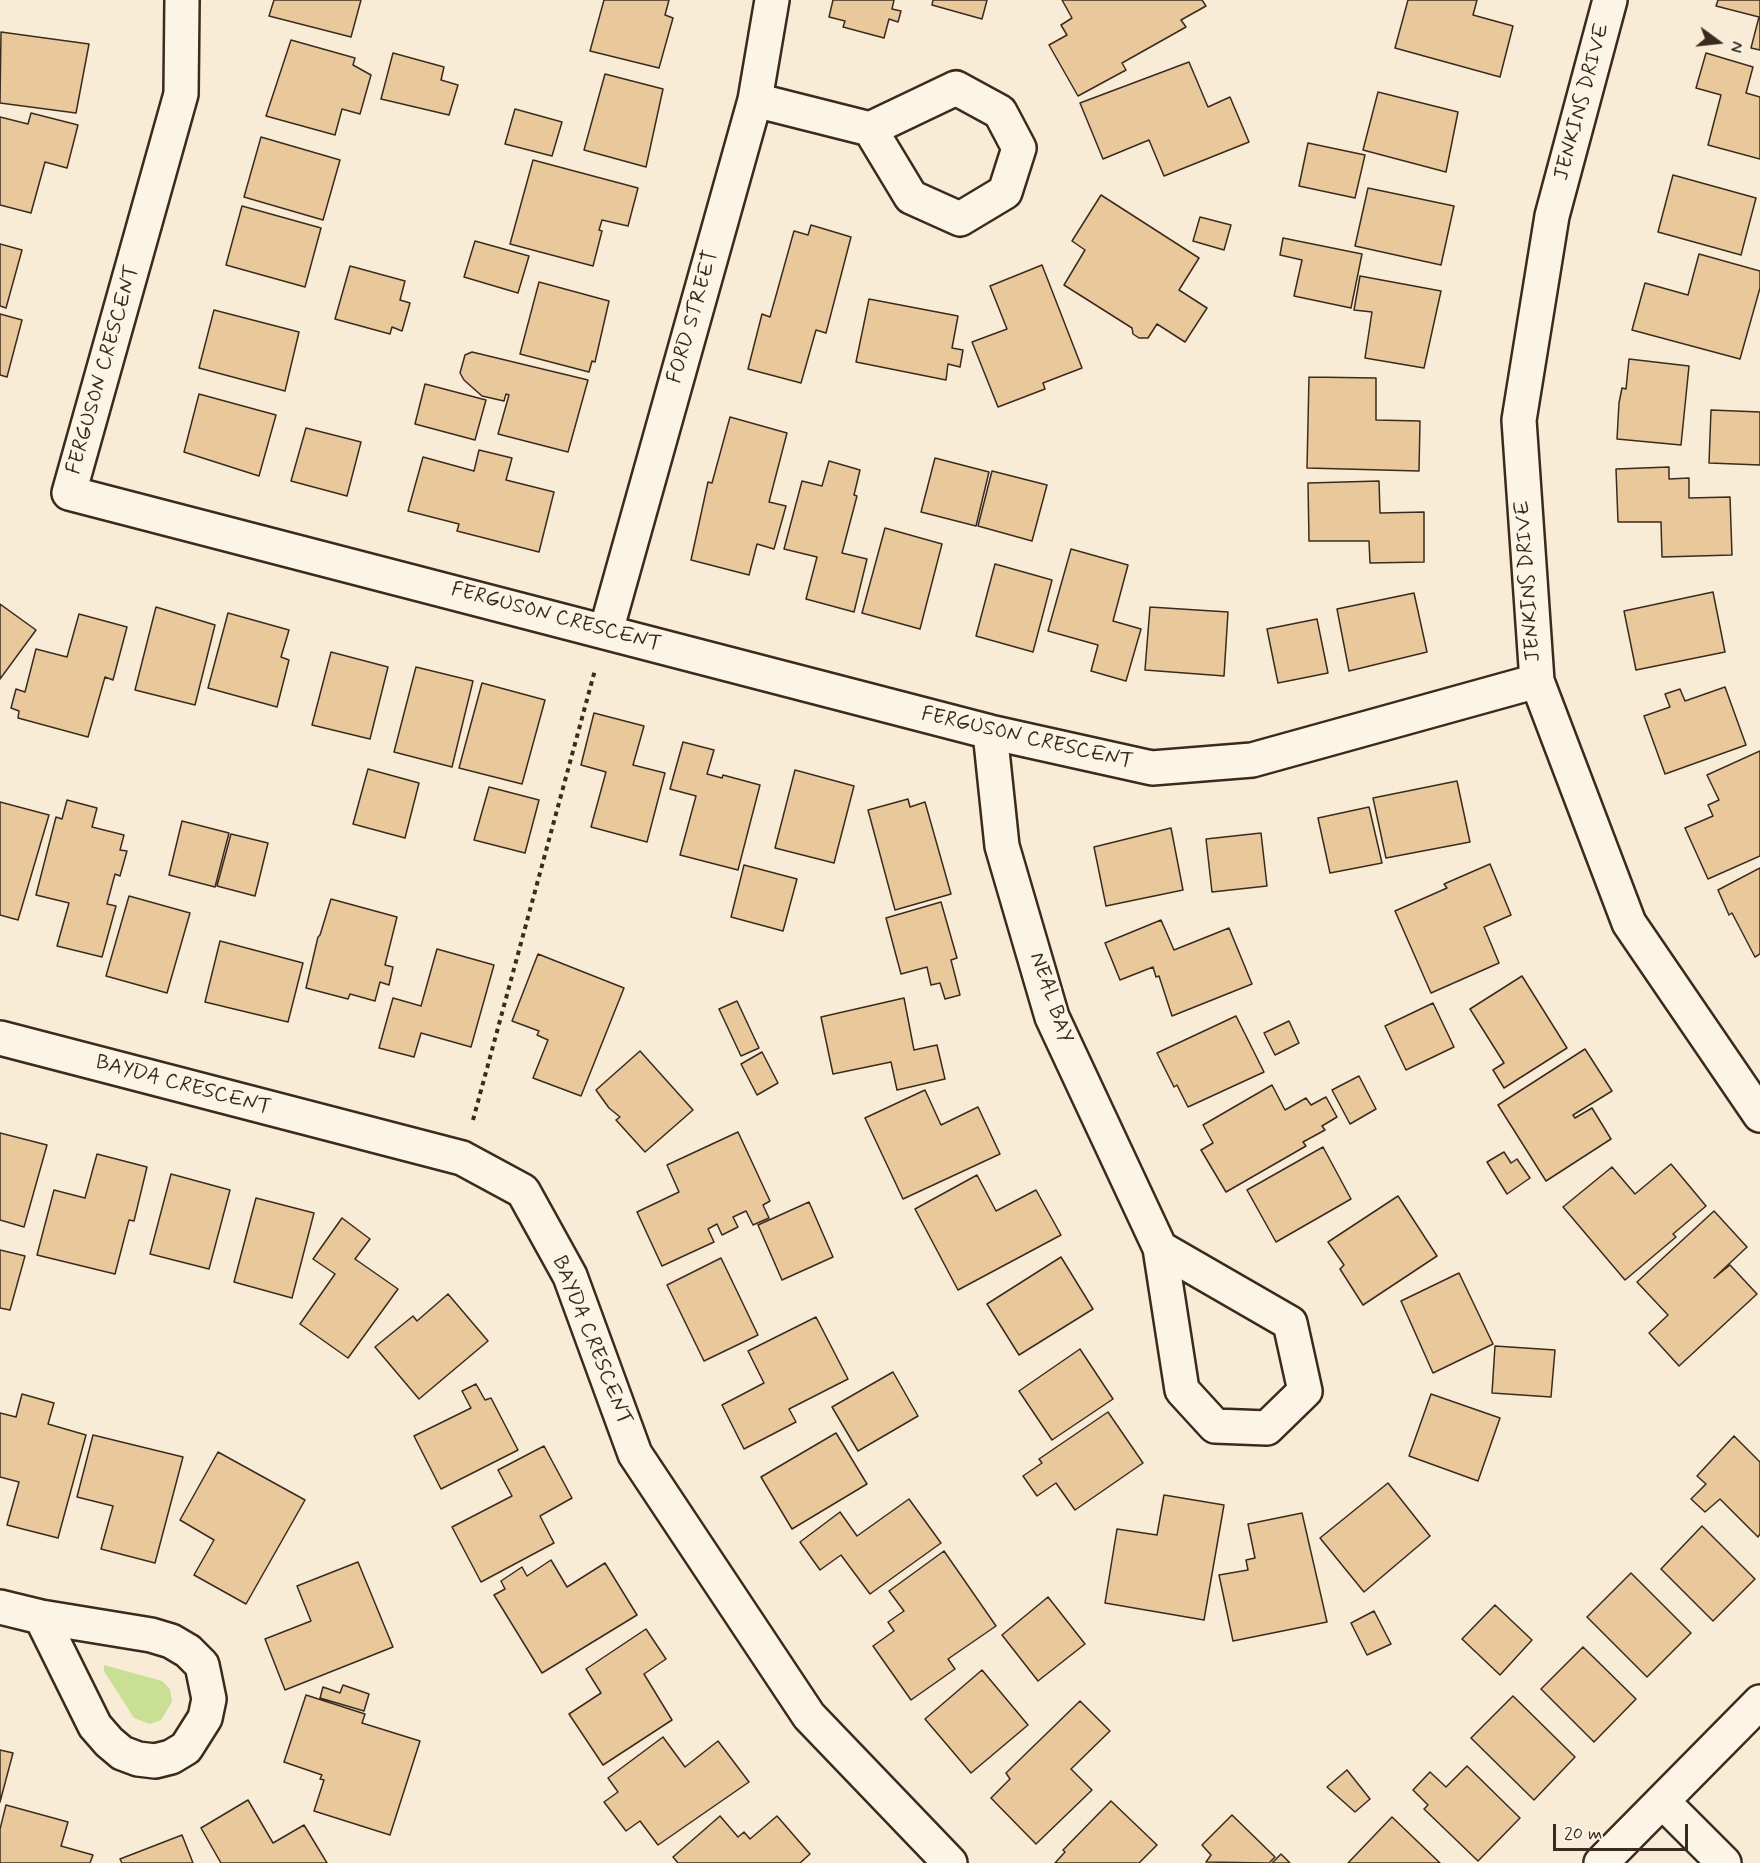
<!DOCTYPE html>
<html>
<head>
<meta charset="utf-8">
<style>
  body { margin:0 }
  #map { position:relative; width:1760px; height:1863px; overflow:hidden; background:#f8ecd6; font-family:Mynerve,sans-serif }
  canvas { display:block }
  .north { position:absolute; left:1688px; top:12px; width:60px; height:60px; -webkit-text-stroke:4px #fcf5e5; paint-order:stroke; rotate:105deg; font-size:16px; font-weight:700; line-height:24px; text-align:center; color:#3b2a1e }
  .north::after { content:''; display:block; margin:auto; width:21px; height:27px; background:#3b2a1e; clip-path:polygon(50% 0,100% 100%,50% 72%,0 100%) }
  .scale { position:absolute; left:1553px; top:1824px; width:135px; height:27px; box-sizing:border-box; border:3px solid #3b2a1e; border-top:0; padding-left:8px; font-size:18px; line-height:21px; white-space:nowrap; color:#3b2a1e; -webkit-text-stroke:4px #fcf5e5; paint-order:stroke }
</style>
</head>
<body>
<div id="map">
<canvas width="1760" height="1863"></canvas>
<div class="north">N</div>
<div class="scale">20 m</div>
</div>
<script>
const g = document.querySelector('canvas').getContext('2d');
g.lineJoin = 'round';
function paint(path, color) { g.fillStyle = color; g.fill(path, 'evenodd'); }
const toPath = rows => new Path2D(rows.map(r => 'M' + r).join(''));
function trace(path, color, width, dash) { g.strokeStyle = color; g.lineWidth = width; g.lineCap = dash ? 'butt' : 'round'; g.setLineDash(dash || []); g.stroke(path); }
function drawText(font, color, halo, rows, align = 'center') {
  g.font = font + ' Mynerve,sans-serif'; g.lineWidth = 5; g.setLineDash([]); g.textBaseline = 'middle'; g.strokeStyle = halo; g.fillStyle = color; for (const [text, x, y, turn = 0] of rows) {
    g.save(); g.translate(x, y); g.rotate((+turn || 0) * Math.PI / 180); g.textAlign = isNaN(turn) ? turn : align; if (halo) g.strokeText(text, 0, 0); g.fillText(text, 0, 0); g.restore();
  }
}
paint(toPath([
  [104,1665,162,1681,170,1689,172,1702,161,1720,150,1724,134,1718,104,1671]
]), '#c9df94');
const building = toPath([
  [274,0,361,0,351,37,269,16,274,0],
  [604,0,669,0,665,15,673,18,659,68,590,51,604,0],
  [833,0,894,0,892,9,901,11,898,22,889,19,884,38,843,27,845,21,829,17,833,0],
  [933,0,987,0,982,19,932,5,933,0],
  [1062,0,1202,0,1206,6,1181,20,1186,27,1122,63,1126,70,1078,96,1049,45,1067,35,1061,25,1072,18,1062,0],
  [1408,0,1477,0,1473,15,1513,26,1500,77,1395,48,1408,0],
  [1718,0,1760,0,1760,50,1751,48,1759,17,1716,6,1718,0],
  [1,32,89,44,76,113,0,103,1,32],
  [291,40,355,58,353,65,371,75,360,114,342,109,335,135,266,116,291,40],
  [393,53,444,67,441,80,458,85,449,115,381,99,393,53],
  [1706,53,1753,67,1746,93,1760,97,1760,159,1708,145,1721,95,1696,88,1706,53],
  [1189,62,1208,107,1230,97,1249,142,1164,176,1149,140,1103,159,1080,103,1189,62],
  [605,74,663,89,646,167,584,150,605,74],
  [1378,92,1458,112,1446,172,1363,150,1378,92],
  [515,109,562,122,552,156,505,144,515,109],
  [31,113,78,125,67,168,45,162,31,213,0,205,0,117,28,124,31,113],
  [261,137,340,160,323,220,244,197,261,137],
  [1308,143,1365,155,1355,198,1299,186,1308,143],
  [533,160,638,188,628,226,602,220,599,230,602,231,593,266,510,244,533,160],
  [1673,175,1756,198,1741,255,1658,232,1673,175],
  [1368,188,1454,206,1441,265,1355,246,1368,188],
  [1101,195,1199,258,1179,290,1207,308,1185,342,1157,324,1148,338,1139,338,1133,334,1132,328,1064,285,1085,250,1072,241,1101,195],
  [242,206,321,228,305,287,226,265,242,206],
  [1200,217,1231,225,1224,250,1193,241,1200,217],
  [811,225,851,237,826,333,816,330,801,383,748,369,762,314,770,317,794,231,808,235,811,225],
  [1283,238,1362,254,1351,308,1294,296,1302,260,1280,255,1283,238],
  [475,241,529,256,518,293,464,277,475,241],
  [0,244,22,250,6,308,0,306,0,244],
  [1699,254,1760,271,1760,288,1740,359,1632,330,1645,283,1688,295,1699,254],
  [1042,265,1082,368,1043,383,1045,389,998,407,972,342,1007,329,990,286,1042,265],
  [350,266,405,281,400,300,410,303,402,331,392,327,390,334,335,319,350,266],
  [1360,276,1441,291,1424,368,1365,358,1372,312,1354,310,1360,276],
  [539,282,609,301,595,362,592,361,589,372,520,354,539,282],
  [869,299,958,316,952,348,963,350,960,367,948,364,946,380,856,362,869,299],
  [214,310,299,332,285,391,199,368,214,310],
  [0,314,22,320,7,377,0,375,0,314],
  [472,352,588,380,568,452,498,434,509,395,506,394,504,401,482,396,464,380,460,373,465,355,472,352],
  [1629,359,1689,366,1681,445,1617,439,1619,403,1622,388,1626,389,1629,359],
  [1309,377,1376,378,1376,420,1420,421,1419,471,1307,468,1309,377],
  [425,384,486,400,475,440,415,424,425,384],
  [199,394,276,415,259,476,184,452,199,394],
  [1711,410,1760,412,1760,465,1709,463,1711,410],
  [730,417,787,433,769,502,786,506,774,549,757,544,749,575,691,560,708,482,712,483,730,417],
  [306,428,361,442,347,496,291,481,306,428],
  [479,450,512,458,506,480,554,492,539,552,457,531,459,524,408,511,423,457,474,471,479,450],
  [935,458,989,472,976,526,921,512,935,458],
  [829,461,860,470,854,495,857,496,842,553,867,559,854,612,806,599,817,557,784,549,802,481,822,486,829,461],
  [1669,467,1669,479,1689,478,1689,498,1730,497,1732,555,1662,557,1661,522,1618,522,1616,469,1669,467],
  [992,471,1047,485,1032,541,978,526,992,471],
  [1379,481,1380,513,1424,512,1424,562,1370,563,1369,541,1309,541,1308,483,1379,481],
  [885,528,942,544,920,629,862,613,885,528],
  [1071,549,1128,565,1113,621,1141,629,1126,681,1091,671,1098,645,1048,631,1071,549],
  [995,564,1052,580,1033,652,976,636,995,564],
  [1713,592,1725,652,1636,670,1624,611,1713,592],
  [1414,593,1427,652,1349,671,1337,609,1414,593],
  [0,604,36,630,0,679,0,604],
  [156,607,215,625,195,705,135,690,156,607],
  [1150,607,1228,612,1224,676,1145,670,1150,607],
  [228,613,289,630,281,657,289,660,277,707,208,688,228,613],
  [79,614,127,627,113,680,105,677,88,737,18,718,19,711,11,708,16,689,25,692,36,649,67,657,79,614],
  [1317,619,1328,673,1278,683,1267,629,1317,619],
  [331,652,388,667,370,739,312,725,331,652],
  [416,667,473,681,452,767,394,752,416,667],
  [482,683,545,700,522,784,459,768,482,683],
  [1725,687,1746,745,1665,774,1644,716,1670,707,1665,694,1680,689,1685,701,1725,687],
  [594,713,644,726,633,765,665,773,647,842,591,827,606,772,581,765,594,713],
  [683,742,714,750,707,774,722,778,723,775,760,785,738,870,680,855,696,796,670,789,683,742],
  [1760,751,1760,856,1708,879,1685,828,1713,816,1708,805,1719,800,1707,775,1760,751],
  [368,769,419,783,405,838,353,824,368,769],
  [795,770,854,786,834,863,775,848,795,770],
  [1457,781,1470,842,1386,858,1373,798,1457,781],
  [489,787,539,800,525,853,474,840,489,787],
  [908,799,910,807,925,802,951,894,895,910,868,810,908,799],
  [67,800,97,808,92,827,124,835,120,850,127,851,120,876,115,874,107,904,116,906,102,957,57,946,69,903,36,895,56,817,62,819,67,800],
  [0,802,49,815,18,920,0,915,0,802],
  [1369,807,1382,863,1330,873,1318,818,1369,807],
  [182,821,229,833,215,887,169,875,182,821],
  [1171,828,1183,890,1106,906,1094,847,1171,828],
  [1261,833,1267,886,1212,892,1206,839,1261,833],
  [231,834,268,843,255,896,217,886,231,834],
  [1490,864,1511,915,1484,927,1499,963,1431,993,1395,911,1447,888,1444,884,1490,864],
  [744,865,797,879,783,931,731,917,744,865],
  [1760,868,1760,954,1755,957,1732,913,1729,915,1718,890,1760,868],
  [129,896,190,913,167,993,106,976,129,896],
  [331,899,397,917,385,965,393,967,389,985,380,982,375,1001,350,994,348,999,306,988,318,937,320,935,331,899],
  [941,902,957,958,951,960,960,995,945,999,940,983,931,985,927,967,901,974,886,918,941,902],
  [1161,920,1174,950,1229,928,1252,984,1172,1016,1159,976,1156,977,1153,967,1120,980,1105,943,1161,920],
  [220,941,303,963,288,1022,205,1002,220,941],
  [437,949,494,965,471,1047,421,1033,414,1057,379,1048,393,998,421,1006,437,949],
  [538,954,624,988,581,1096,533,1078,548,1040,537,1035,539,1031,512,1021,538,954],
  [1522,976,1567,1048,1504,1088,1493,1070,1504,1063,1470,1009,1522,976],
  [904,998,914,1050,937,1045,945,1079,897,1090,891,1062,833,1074,821,1017,904,998],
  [737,1001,759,1048,741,1056,719,1009,737,1001],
  [1433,1003,1454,1047,1406,1070,1385,1026,1433,1003],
  [1236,1016,1264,1072,1188,1107,1177,1085,1174,1087,1157,1053,1236,1016],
  [1289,1021,1299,1043,1275,1055,1264,1033,1289,1021],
  [1585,1049,1612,1091,1573,1115,1575,1118,1592,1108,1611,1139,1546,1181,1498,1105,1585,1049],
  [640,1051,693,1110,645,1152,616,1120,620,1117,609,1108,596,1090,640,1051],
  [762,1052,778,1083,757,1095,741,1064,762,1052],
  [1359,1076,1376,1109,1350,1124,1332,1090,1359,1076],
  [1272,1085,1285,1110,1306,1098,1311,1105,1326,1097,1337,1117,1322,1126,1325,1130,1303,1142,1306,1146,1226,1192,1201,1150,1213,1143,1203,1125,1272,1085],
  [925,1090,941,1125,978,1107,1000,1154,903,1199,865,1118,925,1090],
  [738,1132,770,1201,763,1205,769,1218,753,1225,746,1211,733,1217,738,1227,722,1235,717,1224,708,1229,714,1242,662,1266,637,1212,679,1192,667,1165,738,1132],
  [0,1133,47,1145,24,1227,0,1220,0,1133],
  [1323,1147,1351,1199,1276,1242,1247,1190,1323,1147],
  [1504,1152,1511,1163,1517,1159,1530,1178,1507,1194,1487,1162,1504,1152],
  [97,1154,147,1167,134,1221,129,1220,115,1274,37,1255,54,1190,85,1198,97,1154],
  [1671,1164,1706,1206,1673,1234,1676,1237,1625,1280,1563,1207,1612,1167,1635,1194,1671,1164],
  [171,1174,230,1190,209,1269,150,1254,171,1174],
  [977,1175,996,1211,1036,1190,1061,1235,958,1290,915,1209,977,1175],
  [1398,1196,1437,1256,1363,1305,1340,1269,1344,1265,1328,1242,1398,1196],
  [256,1198,314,1213,292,1298,234,1282,256,1198],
  [809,1202,833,1257,782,1280,758,1225,809,1202],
  [1714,1211,1747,1247,1714,1278,1730,1265,1757,1294,1679,1366,1649,1333,1668,1315,1637,1282,1714,1211],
  [342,1218,370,1239,355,1259,398,1289,348,1358,300,1324,335,1274,313,1259,342,1218],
  [0,1250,25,1256,10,1310,0,1308,0,1250],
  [1061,1257,1093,1309,1019,1355,987,1304,1061,1257],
  [721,1258,758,1335,704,1361,667,1285,721,1258],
  [1459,1273,1493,1344,1433,1373,1401,1301,1459,1273],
  [448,1294,488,1341,419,1399,375,1347,413,1316,417,1321,448,1294],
  [816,1317,848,1379,789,1409,796,1422,744,1449,722,1405,764,1383,748,1351,816,1317],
  [1495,1346,1555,1350,1551,1397,1492,1393,1495,1346],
  [1080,1349,1113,1399,1052,1440,1019,1391,1080,1349],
  [893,1372,918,1416,858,1451,832,1407,893,1372],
  [476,1384,485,1400,491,1398,518,1450,441,1489,414,1436,471,1408,462,1391,476,1384],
  [22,1394,54,1403,48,1424,86,1435,58,1538,7,1525,19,1482,0,1477,0,1413,16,1417,22,1394],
  [1431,1394,1500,1418,1478,1481,1409,1456,1431,1394],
  [1108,1412,1143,1463,1075,1510,1056,1483,1037,1496,1023,1476,1042,1463,1039,1459,1108,1412],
  [836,1433,867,1484,792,1529,761,1477,836,1433],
  [93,1435,183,1457,155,1563,101,1549,113,1506,77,1497,93,1435],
  [1734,1436,1760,1462,1760,1534,1758,1537,1720,1499,1705,1512,1691,1499,1706,1484,1697,1476,1734,1436],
  [544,1446,572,1498,540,1516,554,1543,481,1582,452,1527,512,1496,498,1470,544,1446],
  [218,1452,305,1500,246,1604,194,1575,214,1540,180,1520,218,1452],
  [1388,1483,1430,1536,1364,1592,1320,1538,1388,1483],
  [1164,1495,1224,1505,1204,1620,1105,1603,1117,1529,1157,1535,1164,1495],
  [909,1499,941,1543,870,1594,841,1555,820,1570,800,1542,840,1512,857,1536,909,1499],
  [1302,1513,1327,1622,1233,1641,1219,1575,1248,1570,1246,1560,1255,1558,1248,1524,1302,1513],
  [1702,1526,1755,1579,1713,1621,1661,1569,1702,1526],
  [944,1551,996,1626,948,1659,955,1669,911,1700,873,1646,894,1631,888,1622,904,1611,889,1591,944,1551],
  [551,1560,567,1587,605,1563,637,1615,542,1673,494,1595,505,1589,501,1581,522,1567,527,1576,551,1560],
  [358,1562,393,1647,285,1690,265,1639,311,1621,297,1586,358,1562],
  [1631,1573,1691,1633,1647,1677,1587,1617,1631,1573],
  [1048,1597,1085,1644,1038,1681,1002,1635,1048,1597],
  [1495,1605,1532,1640,1500,1675,1462,1639,1495,1605],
  [1374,1611,1391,1644,1367,1655,1351,1623,1374,1611],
  [646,1629,666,1659,644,1674,672,1720,603,1765,569,1714,601,1693,586,1669,646,1629],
  [1583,1647,1636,1699,1594,1742,1541,1689,1583,1647],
  [982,1670,1028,1725,971,1773,925,1719,982,1670],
  [343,1685,369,1694,364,1711,320,1698,323,1687,340,1693,343,1685],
  [306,1695,365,1714,362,1723,420,1741,390,1835,314,1811,324,1780,320,1779,322,1775,284,1762,306,1695],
  [1513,1696,1575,1757,1534,1800,1471,1738,1513,1696],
  [1080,1701,1110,1731,1071,1769,1092,1790,1036,1844,991,1798,1010,1779,1006,1773,1080,1701],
  [663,1737,685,1767,718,1741,749,1782,658,1845,640,1821,626,1831,604,1802,618,1792,608,1778,663,1737],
  [0,1750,13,1753,0,1802,0,1750],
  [1467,1766,1520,1818,1478,1861,1424,1809,1428,1805,1413,1790,1430,1772,1446,1787,1467,1766],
  [1347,1770,1370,1799,1355,1812,1327,1787,1347,1770],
  [248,1800,273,1843,304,1825,327,1863,221,1863,201,1828,248,1800],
  [1111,1801,1157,1845,1139,1863,1055,1863,1065,1852,1063,1850,1111,1801],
  [6,1805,68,1822,61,1846,93,1855,90,1863,0,1863,0,1829,6,1805],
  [1232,1815,1275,1857,1269,1863,1206,1862,1211,1855,1202,1845,1232,1815],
  [720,1816,738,1837,744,1832,750,1839,777,1816,810,1854,800,1863,678,1863,673,1857,720,1816],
  [1392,1817,1440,1863,1348,1863,1392,1817],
  [182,1835,193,1863,122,1863,120,1859,182,1835],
  [1281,1854,1290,1863,1272,1863,1281,1854]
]);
paint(building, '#e9c99c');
trace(building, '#3b2a1e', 1.5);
const minor = toPath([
  [182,0,181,94,69,493,990,732,1152,768,1252,760,1537,681],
  [1610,0,1552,216,1519,420,1537,681,1629,923,1760,1115],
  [755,100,870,129,956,88,1000,112,1019,148,1005,192,960,219,911,197,870,129],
  [606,631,755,100,772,0],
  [990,732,1002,846,1052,1017,1160,1248,1182,1390,1215,1426,1267,1428,1305,1391,1290,1323,1160,1248],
  [0,1038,462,1158,523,1191,570,1276,635,1454,809,1716,950,1863],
  [0,1607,41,1617,151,1635,171,1641,188,1651,202,1665,209,1699,205,1718,186,1748,171,1757,155,1761,138,1759,122,1753,109,1742,95,1726,41,1617],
  [1663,1802,1724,1863],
  [1601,1863,1760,1702]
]);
trace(minor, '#3b2a1e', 38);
trace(toPath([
  [473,1120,595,670]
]), '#3b2a1e', 4, [4.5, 4.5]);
trace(minor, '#fcf5e5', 33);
drawText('21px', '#3b2a1e', '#fcf5e5', [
  ["JENKINS DRIVE",1583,102,-75],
  ["FORD STREET",694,317,-74],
  ["FERGUSON CRESCENT",104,370,-74],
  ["JENKINS DRIVE",1529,581,-94],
  ["FERGUSON CRESCENT",556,618,15],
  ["FERGUSON CRESCENT",1027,739,13],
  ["NEAL BAY",1050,998,71],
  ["BAYDA CRESCENT",183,1086,15],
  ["BAYDA CRESCENT",591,1341,68]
]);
</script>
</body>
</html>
